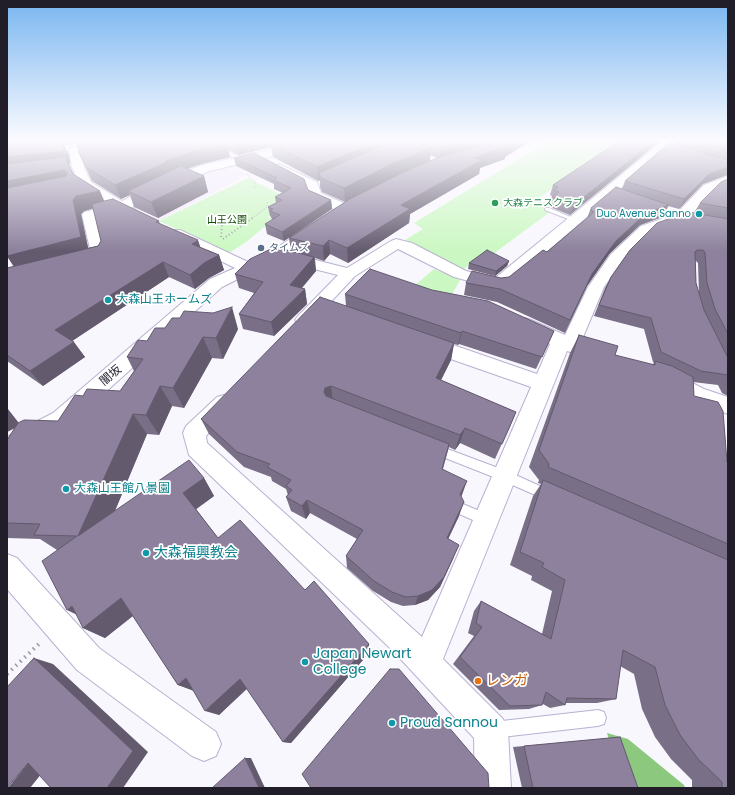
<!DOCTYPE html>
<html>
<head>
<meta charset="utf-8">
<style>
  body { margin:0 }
  #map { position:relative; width:735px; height:795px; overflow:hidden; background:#f9f7fe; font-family:Poppins,sans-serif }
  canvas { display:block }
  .frame { position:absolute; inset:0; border:8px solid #211e2a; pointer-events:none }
</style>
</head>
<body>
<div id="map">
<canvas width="735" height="795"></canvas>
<div class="frame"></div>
</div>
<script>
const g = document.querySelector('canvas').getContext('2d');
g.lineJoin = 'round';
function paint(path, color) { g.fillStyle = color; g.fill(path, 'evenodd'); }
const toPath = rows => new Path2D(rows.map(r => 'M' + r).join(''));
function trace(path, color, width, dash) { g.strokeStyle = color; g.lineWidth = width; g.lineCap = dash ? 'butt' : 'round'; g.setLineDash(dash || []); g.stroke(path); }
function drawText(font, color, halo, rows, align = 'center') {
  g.font = font + ' Poppins,"Noto Sans JP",sans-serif'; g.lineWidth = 3.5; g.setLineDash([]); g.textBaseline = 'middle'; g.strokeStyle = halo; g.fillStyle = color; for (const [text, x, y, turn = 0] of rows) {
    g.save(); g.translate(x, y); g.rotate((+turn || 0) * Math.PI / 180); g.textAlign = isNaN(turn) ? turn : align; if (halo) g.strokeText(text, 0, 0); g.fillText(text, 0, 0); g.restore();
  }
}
paint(toPath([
  [231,164,247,175,159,221,128,207,180,180]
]), '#f2ebfc');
paint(toPath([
  [550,140,620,140,539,198,550,212,489,257,481,254,462,271,405,240,423,229,414,223],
  [248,178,284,196,273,212,268,217,272,219,268,224,246,242,229,253,159,221],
  [434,269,460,280,451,296,414,286]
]), '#cbf8c2');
paint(toPath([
  [607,733,628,739,684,785,685,788,623,788]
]), '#8cc97f');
const service = toPath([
  [197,140,204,140,244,159,239,160,197,140],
  [545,208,549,208,578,220,573,221,545,210,545,208],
  [434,444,509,472,553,492,555,496,553,500,549,501,501,480,430,452,429,449,430,446,434,444],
  [463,504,491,516,493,520,491,524,487,526,459,514,457,510,459,506,463,504],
  [598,710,604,712,606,718,604,724,598,726,493,738,487,736,485,730,487,724,493,722,598,710]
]);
const minor = toPath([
  [304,140,321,140,319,142,281,154,210,171,182,182,132,207,136,211,134,214,129,215,120,212,97,217,107,256,105,259,81,265,75,263,73,260,75,257,91,253,82,215,84,212,111,206,80,184,72,167,69,149,71,147,79,147,81,149,84,167,91,182,122,201,174,176,202,165,274,149,304,140],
  [664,140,677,140,504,288,498,289,454,277,398,249,355,276,310,324,304,326,298,324,295,320,298,316,338,275,282,261,280,258,222,287,69,425,7,458,7,437,53,413,210,279,235,268,170,236,168,233,170,230,180,230,248,262,270,252,310,226,315,225,320,226,322,229,320,232,288,253,347,268,391,241,396,239,412,243,466,271,495,278,664,140],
  [279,164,317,182,321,193,350,206,352,209,350,212,340,212,310,198,306,187,275,171,273,168,279,164],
  [728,176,728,185,714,191,686,220,651,232,623,260,604,287,581,342,607,349,610,354,607,359,600,361,567,351,443,659,503,719,508,731,511,788,475,788,474,738,394,652,189,455,183,433,186,426,217,397,224,395,231,397,235,403,231,409,206,436,207,443,422,637,531,387,419,348,417,343,419,338,426,336,433,338,537,374,550,344,519,328,516,324,519,320,525,318,531,320,565,335,588,287,611,254,641,226,676,214,704,185,728,176],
  [669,371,704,389,728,397,728,414,690,401,662,384,659,379,662,374,669,371],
  [7,554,17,558,99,648,216,732,221,744,216,756,204,761,192,756,77,670,7,589,7,554]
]);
trace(service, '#b8b1d0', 2);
trace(minor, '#b8b1d0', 2);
trace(toPath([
  [247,174,254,181,256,187,254,188],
  [252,218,267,207,267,202]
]), '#9b98a2', 1.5, [0.5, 2]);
trace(toPath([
  [221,237,222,225],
  [223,239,254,217]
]), '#9b98a2', 2, [1, 2.5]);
trace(toPath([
  [7,674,40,643]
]), '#9b98a2', 4, [1.5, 4.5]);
paint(service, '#fff');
paint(minor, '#fff');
paint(toPath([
  [7,140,44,140,38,143,50,142,49,140,410,140,412,141,412,140,502,140,500,141,504,140,532,140,505,157,505,159,480,168,479,174,410,214,409,223,348,263,330,254,324,261,315,258,316,271,302,288,305,289,307,304,274,336,243,329,239,314,254,293,239,288,235,274,291,251,289,238,345,202,322,192,320,187,320,180,318,181,273,157,271,147,239,155,228,150,230,157,201,164,187,169,204,176,208,192,158,218,134,207,130,195,121,199,92,181,79,153,77,142,72,145,64,145,69,155,70,164,69,164,74,175,104,201,159,221,160,224,201,248,219,255,224,270,209,278,195,289,169,277,72,341,85,357,43,386,7,361,7,268,14,267,7,256],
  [430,155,437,158,430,161],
  [93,208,101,241,98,246,88,248,81,214,84,211],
  [621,140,570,215,550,207,552,201,550,200,552,196,550,195,553,185],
  [677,140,728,140,728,175,727,175,703,184,679,209,668,206,662,217,640,225,610,253,587,286,565,333,497,302,464,295,466,283,509,277,547,252,587,218,591,208,622,189,625,181,674,145],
  [234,158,331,200,332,209,284,241,267,234,265,224,272,220,271,217,270,216,268,207,276,203,275,197,283,193,274,189,274,184,236,166],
  [728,179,728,396,722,393,718,385,693,382,694,396,728,462,728,788,692,788,692,780,671,759,655,737,642,709,634,674,620,666,616,699,597,703,566,703,565,705,550,708,543,704,542,705,529,709,499,710,453,664,474,636,468,633,474,611,481,601,542,634,552,591,531,580,532,576,510,565,533,496,541,484,538,483,539,480,529,467,570,353,579,335,615,355,652,365,654,363,653,362,644,329,594,316,605,288,611,277,694,213,700,203],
  [695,260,698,263,699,294,704,311,696,283],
  [509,261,507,266,495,276,468,269,469,263],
  [345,294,554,331,536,369,459,344,458,345,454,344,451,360,441,380,516,412,495,459,460,443,455,450,449,447,443,469,461,496,459,516,448,539,454,557,440,587,428,600,415,605,403,606,391,602,373,591,347,568,346,556,357,539,310,513,306,519,291,511,286,497,288,495,286,489,272,481,271,477,244,467,209,434,201,419,346,306],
  [165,328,238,329,223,359,212,358,184,408,172,406,159,435,147,434,115,511,204,478,214,496,196,509,218,538,305,590,369,653,291,743,283,742,247,689,219,715,193,690,178,685,133,616,105,638,83,628,57,550,40,539,7,538,7,440,15,428,7,432,7,408,19,423,58,421,83,396,120,391,134,371,127,357,147,341],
  [620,737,638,788,522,788,513,747]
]), '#796f87');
paint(toPath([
  [35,140,44,140,37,144],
  [69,140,80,140,72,145],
  [245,140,298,140,271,144,271,147,239,155,237,142],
  [381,140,383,140,383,152,319,173,320,180,318,181,317,167],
  [467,140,502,140,491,147,440,159,442,146],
  [514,140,532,140,505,157,505,159,480,168,479,174,410,214,409,223,348,263,347,248,401,205,475,158,506,145],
  [655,140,662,140,570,215,574,205],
  [62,141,69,155,70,164,69,164,80,188,69,164,7,173,7,157],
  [227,144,230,157,201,164,171,174,128,191,130,195,121,199,115,185,165,161,198,150],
  [431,148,430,162,345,202,344,188,394,163],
  [728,167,727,175,703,184,679,209,684,199,709,174],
  [64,170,71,184,7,196,7,181],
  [204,176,208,192,158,218,151,202],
  [100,191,106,205,84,211,81,214,89,252,17,271,7,256,73,200,76,196],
  [331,200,332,209,284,241,282,232],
  [669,205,662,217,640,225,610,253,587,286,565,333,592,274,616,241,646,213],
  [198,240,203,255,192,244],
  [329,240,330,254,324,261,323,246],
  [219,255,224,270,209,278,195,289,190,275,204,263],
  [314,257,316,271,292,299,290,285],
  [509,261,507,266,495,276,496,271],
  [163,262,169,277,66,345,55,330],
  [305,289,307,304,274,336,271,322],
  [232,307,238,329,223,359,216,338],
  [462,331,459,344,458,345,461,333],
  [203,337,212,358,184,408,173,388],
  [74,342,85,357,43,386,30,371],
  [454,343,451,360,434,394,436,378],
  [160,386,172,406,159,435,146,415],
  [331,386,333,403,327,405,324,392,325,388],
  [7,408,20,425,7,432],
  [516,412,510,427,495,459,502,444],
  [133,414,147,434,98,551,78,536],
  [465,428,460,443,455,450,460,435],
  [204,478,214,496,195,510,183,493],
  [467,481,462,495,455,508,460,494],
  [307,500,310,513,306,519,302,506],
  [464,502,459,516,443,550,447,538],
  [459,545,440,587,428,600,415,605,418,596],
  [121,598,140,610,105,638,83,628],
  [72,606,90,621,67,610],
  [369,644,369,653,291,743,283,742],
  [34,658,53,664,148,752,123,788,107,788],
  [186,678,194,691,178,685],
  [240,679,250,685,219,715,205,711],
  [245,758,251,758,265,788,259,788],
  [28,763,50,763,30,788,8,788]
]), '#635a6e');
const building = toPath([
  [77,140,218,140,227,144,198,150,165,161,167,162,115,185,86,167,79,153,77,140],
  [232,140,245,140,237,142,232,140],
  [286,140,381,140,317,167,271,144,286,140],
  [396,140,410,140,431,148,394,163,344,188,321,178,319,173,396,140],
  [426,140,467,140,442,146,426,140],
  [503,140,514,140,506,145,508,146,475,158,482,160,401,205,410,209,347,248,329,240,323,246,289,238,350,199,404,172,437,158,503,140],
  [621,140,655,140,574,205,553,197,559,192,554,190,558,187,553,185,621,140],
  [692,140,728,140,728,150,692,140],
  [62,141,63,151,7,157,7,145,62,141],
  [669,143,728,160,728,167,709,174,684,199,625,181,669,143],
  [254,153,304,179,308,190,331,200,282,232,265,224,280,215,270,211,273,209,268,207,282,200,275,197,291,188,273,180,277,178,234,158,254,153],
  [65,157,73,174,100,191,76,196,73,200,81,237,7,256,7,188,66,176,68,173,64,170,7,181,7,164,65,157],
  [181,166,204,176,151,202,128,191,181,166],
  [728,179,728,208,700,203,721,182,728,179],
  [616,187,669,205,646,213,616,241,592,274,570,320,500,289,466,283,472,271,501,278,509,277,543,250,547,252,594,212,590,210,592,209,591,208,616,187],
  [113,199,159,221,156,222,198,240,192,244,219,255,204,263,190,275,163,262,55,330,74,342,30,371,7,355,7,268,98,246,101,241,92,204,113,199],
  [688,212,728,219,728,334,715,309,707,283,705,253,703,250,697,250,695,252,696,283,704,310,728,358,728,375,701,371,661,352,651,318,599,305,611,277,630,250,657,223,688,212],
  [275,247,314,257,290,285,305,289,271,322,239,314,263,282,235,274,250,259,275,247],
  [487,250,509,261,496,271,469,263,487,250],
  [370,269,432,290,488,301,554,331,542,357,462,331,461,333,345,294,370,269],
  [320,297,454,343,436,378,516,412,502,444,465,428,460,435,331,386,325,388,324,392,326,396,449,444,442,469,467,481,460,494,464,502,447,538,459,545,444,577,432,590,418,596,406,597,392,592,374,581,346,556,363,530,307,500,302,506,286,497,292,490,286,486,291,480,267,467,270,464,237,452,201,419,320,297],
  [232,307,216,338,203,337,173,388,160,386,146,415,133,414,78,536,189,460,204,478,183,493,218,538,240,520,305,590,314,581,369,644,283,742,240,679,205,711,186,678,178,685,121,598,83,628,72,606,67,610,42,561,77,536,34,535,40,524,7,523,7,440,18,423,24,420,58,421,75,395,83,396,87,389,120,391,143,359,127,357,138,340,147,341,155,328,165,328,172,318,180,318,184,311,213,313,232,307],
  [579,335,618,346,615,355,655,365,655,361,672,366,693,377,694,396,718,402,723,411,727,462,728,462,728,544,548,467,549,464,539,450,579,335],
  [543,480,728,560,728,788,722,788,722,782,698,759,680,735,665,705,655,667,623,650,616,699,567,698,565,705,546,692,542,705,510,706,460,657,482,627,476,623,481,601,551,639,565,580,542,567,544,563,520,552,543,480],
  [34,658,133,751,107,788,51,788,28,763,7,788,7,687,34,658],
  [390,669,399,669,488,773,489,788,311,788,302,774,390,669],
  [620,737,638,788,533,788,524,746,620,737],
  [245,758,259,788,212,788,245,758]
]);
paint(building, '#8d819d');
trace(building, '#635a6e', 1);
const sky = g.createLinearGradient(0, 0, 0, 251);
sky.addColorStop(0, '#79b6f0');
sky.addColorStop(0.56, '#fcfbff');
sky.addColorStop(1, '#fcfbff00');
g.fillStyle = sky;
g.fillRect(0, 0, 735, 251);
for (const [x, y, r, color] of [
  [495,203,4,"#2e9e5b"],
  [699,214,4,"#0f9aa8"],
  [261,248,4,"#5c6f8a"],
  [108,300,4,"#0f9aa8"],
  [66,489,4,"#0f9aa8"],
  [146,553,4,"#0f9aa8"],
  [305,662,4,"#0f9aa8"],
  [478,681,4,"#e8710a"],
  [392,723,4,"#0f9aa8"]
]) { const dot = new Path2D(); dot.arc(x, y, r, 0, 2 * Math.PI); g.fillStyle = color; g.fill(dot); trace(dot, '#fff', 1.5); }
drawText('10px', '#27864d', '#fff', [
  ["大森テニスクラブ",503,203]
], 'left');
drawText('10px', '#0d838f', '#fff', [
  ["Duo Avenue Sanno",691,214]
], 'right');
drawText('10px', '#0e4b00', '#fff', [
  ["山王公園",227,220]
]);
drawText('10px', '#4e5e75', '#fff', [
  ["タイムズ",269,248]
], 'left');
drawText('12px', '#0d838f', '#fff', [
  ["大森山王ホームズ",116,300],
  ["大森山王館八景園",74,489]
], 'left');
drawText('12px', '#211e2a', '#fff', [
  ["闇坂",111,376,-40]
]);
drawText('14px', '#0d838f', '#fff', [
  ["大森福興教会",154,553],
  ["Japan Newart",313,654],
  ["College",313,670],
  ["Proud Sannou",400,723]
], 'left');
drawText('14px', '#c56008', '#fff', [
  ["レンガ",486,681]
], 'left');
</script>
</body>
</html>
